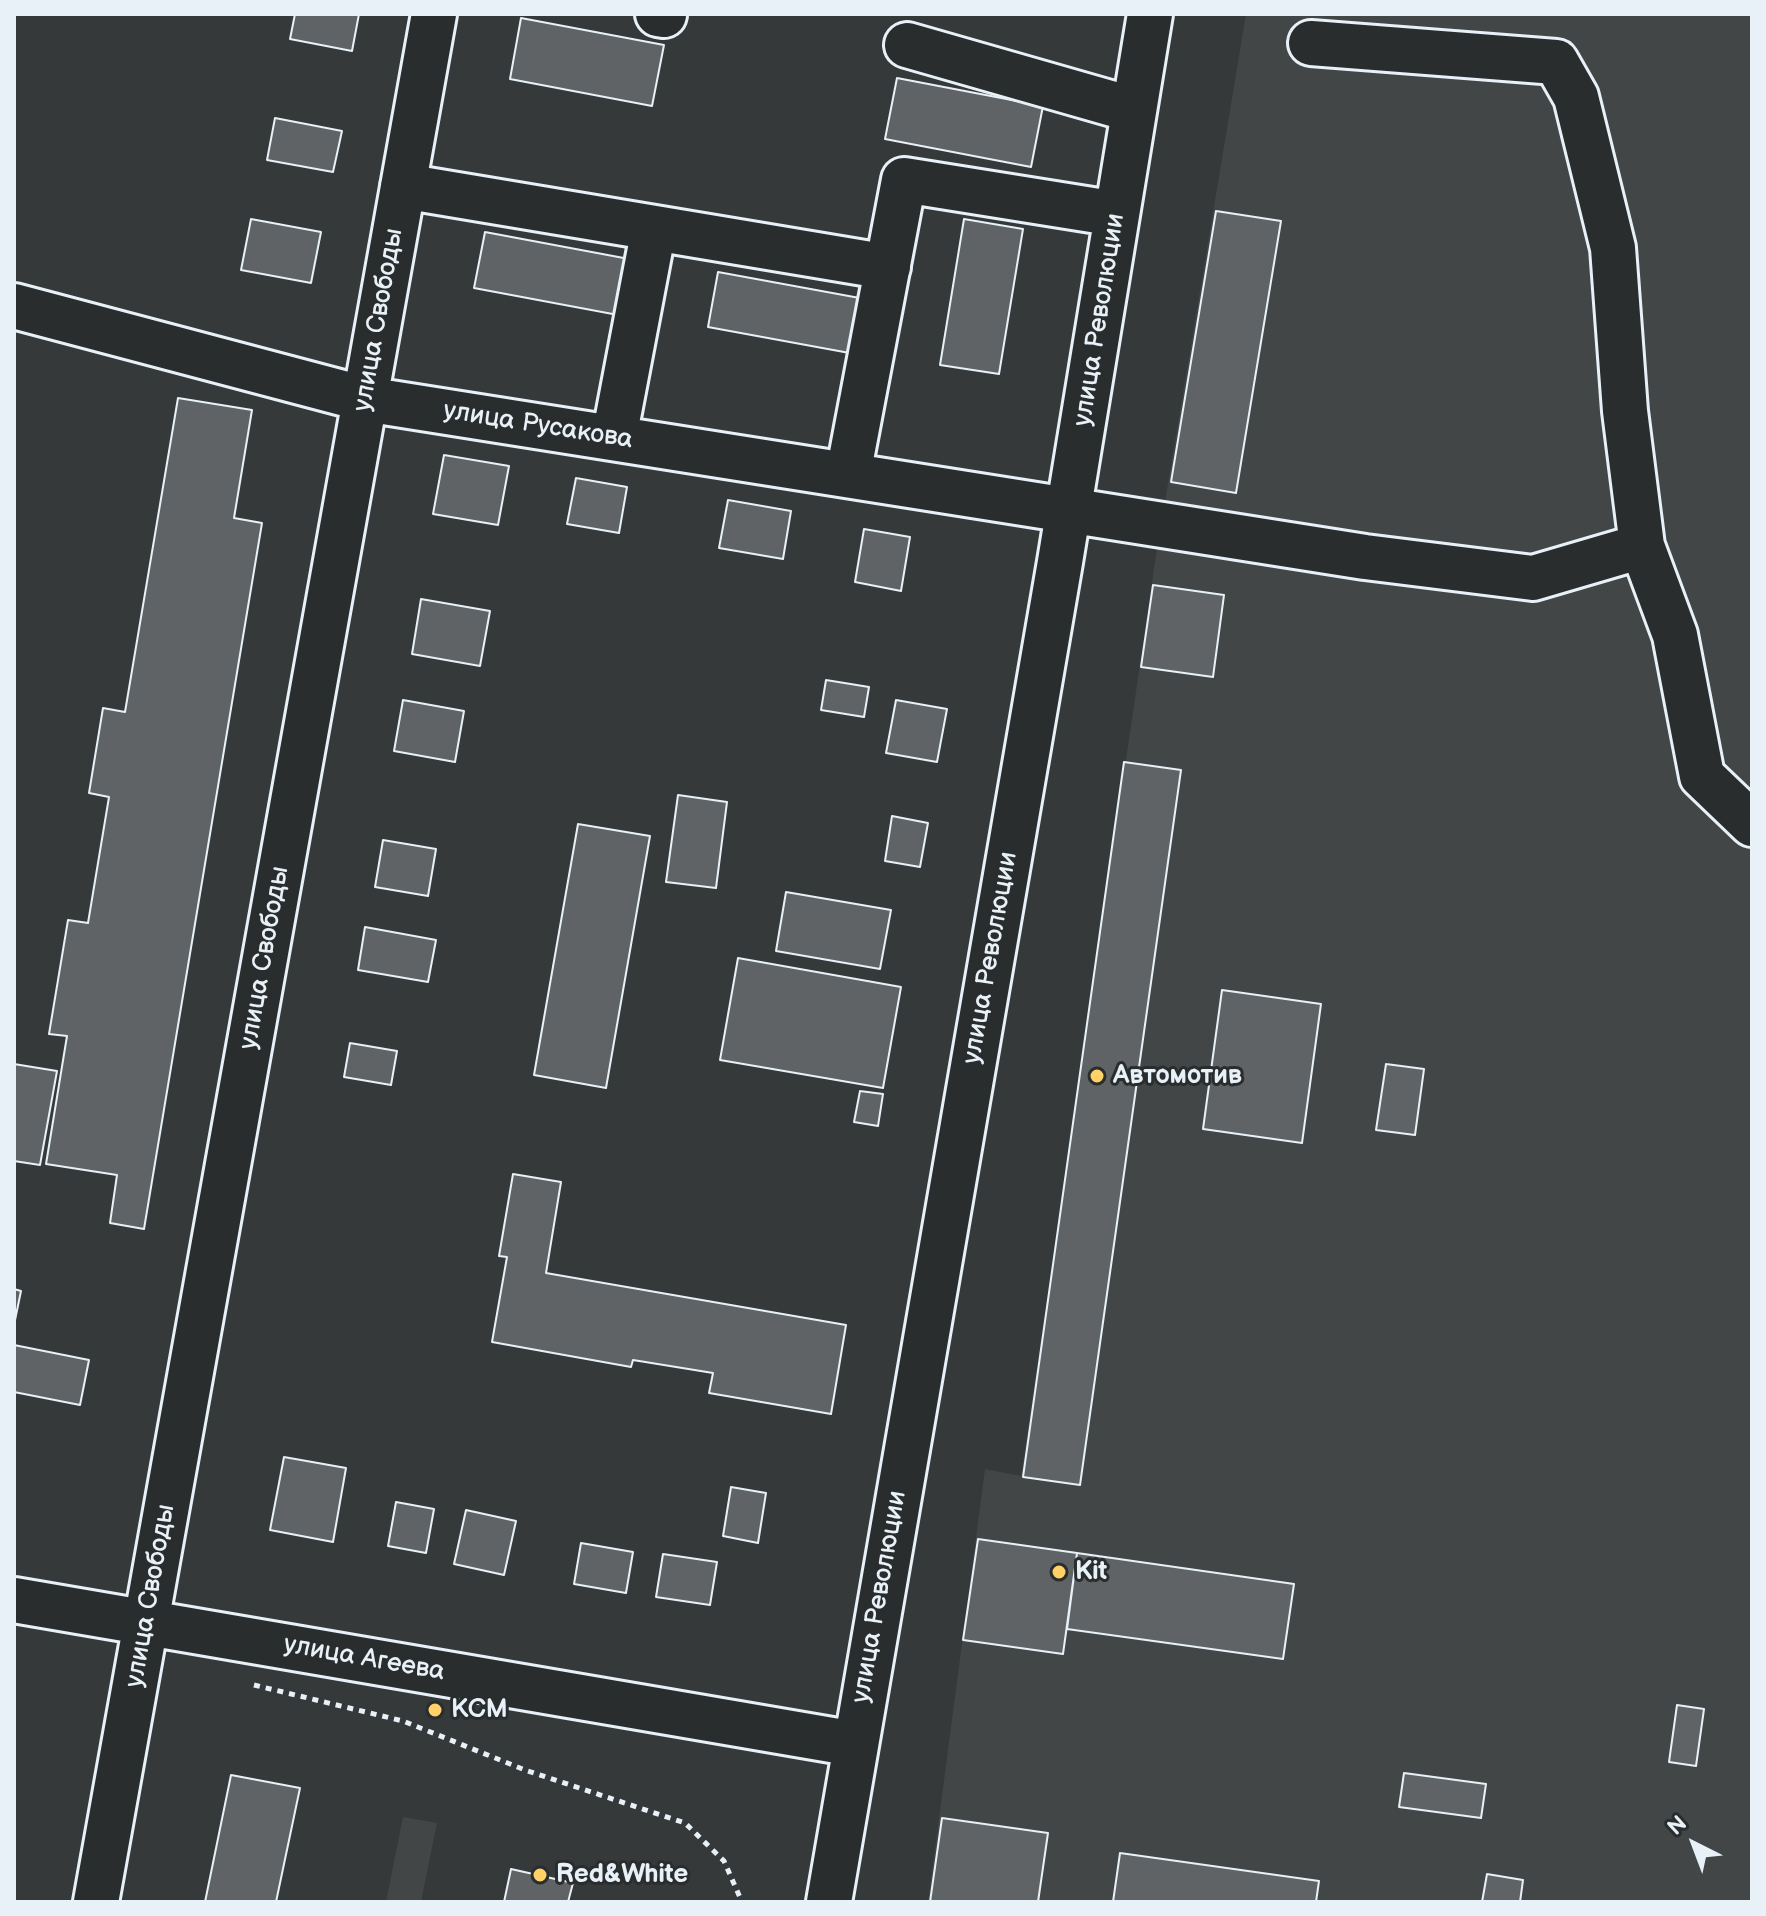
<!DOCTYPE html>
<html>
<head>
<meta charset="utf-8">
<style>
  body { margin:0 }
  #map { position:relative; width:1766px; height:1916px; overflow:hidden; background:#35393a; font-family:"Balsamiq Sans",sans-serif }
  canvas { display:block }
  .frame { position:absolute; inset:0; border:16px solid #e8f1f8; pointer-events:none }
  .north { position:absolute; left:1654px; top:1804px; width:80px; height:80px; -webkit-text-stroke:6px #2a2d2e; paint-order:stroke; rotate:318deg; font-size:22px; font-weight:700; line-height:32px; text-align:center; color:#e8f1f8 }
  .north::after { content:''; display:block; margin:auto; width:28px; height:36px; background:#e8f1f8; clip-path:polygon(50% 0,100% 100%,50% 72%,0 100%) }
</style>
</head>
<body>
<div id="map">
<canvas width="1766" height="1916"></canvas>
<div class="frame"></div>
<div class="north">N</div>
</div>
<script>
const g = document.querySelector('canvas').getContext('2d');
g.lineJoin = 'round';
function paint(path, color) { g.fillStyle = color; g.fill(path, 'evenodd'); }
const toPath = rows => new Path2D(rows.map(r => 'M' + r).join(''));
function trace(path, color, width, dash) { g.strokeStyle = color; g.lineWidth = width; g.lineCap = dash ? 'butt' : 'round'; g.setLineDash(dash || []); g.stroke(path); }
function drawText(font, color, halo, rows, align = 'center') {
  g.font = font + ' "Balsamiq Sans",sans-serif'; g.lineWidth = 6; g.setLineDash([]); g.textBaseline = 'middle'; g.strokeStyle = halo; g.fillStyle = color; for (const [text, x, y, turn = 0] of rows) {
    g.save(); g.translate(x, y); g.rotate((+turn || 0) * Math.PI / 180); g.textAlign = isNaN(turn) ? turn : align; if (halo) g.strokeText(text, 0, 0); g.fillText(text, 0, 0); g.restore();
  }
}
paint(toPath([
  [1246,14,1752,14,1752,1902,928,1902,985,1469,1021,1476,1155,562],
  [403,1817,437,1823,421,1902,386,1902]
]), '#424647');
const building = toPath([
  [295,14,359,14,352,51,290,39,295,14],
  [521,18,664,45,652,106,510,79,521,18],
  [897,78,1043,106,1031,167,885,139,897,78],
  [275,118,342,131,333,172,267,160,275,118],
  [1216,211,1281,221,1236,493,1171,482,1216,211],
  [251,219,321,232,311,283,241,270,251,219],
  [964,219,1023,229,999,374,940,365,964,219],
  [485,232,629,259,618,315,474,288,485,232],
  [718,272,865,299,855,354,708,327,718,272],
  [178,398,252,410,234,518,262,523,144,1229,110,1223,117,1175,46,1164,67,1036,49,1034,68,920,88,923,109,797,89,793,103,708,125,712,178,398],
  [444,455,509,466,498,525,433,514,444,455],
  [576,478,627,487,619,533,567,524,576,478],
  [728,500,791,511,783,559,719,548,728,500],
  [864,529,910,537,901,591,855,582,864,529],
  [1153,585,1224,595,1213,677,1141,667,1153,585],
  [421,599,490,611,480,666,412,654,421,599],
  [826,680,869,687,864,717,821,710,826,680],
  [403,700,464,711,455,762,394,751,403,700],
  [896,700,947,709,937,762,886,753,896,700],
  [1124,762,1181,770,1080,1485,1023,1477,1124,762],
  [678,795,727,802,716,888,666,882,678,795],
  [892,816,928,823,920,867,885,861,892,816],
  [578,824,650,836,606,1088,534,1075,578,824],
  [383,840,436,849,428,896,375,887,383,840],
  [786,892,891,910,880,969,776,951,786,892],
  [365,927,436,940,428,982,358,970,365,927],
  [738,958,901,987,883,1088,720,1060,738,958],
  [1222,990,1321,1004,1302,1143,1203,1129,1222,990],
  [350,1043,397,1051,391,1085,344,1077,350,1043],
  [14,1064,57,1071,40,1165,14,1161,14,1064],
  [1386,1064,1424,1069,1415,1135,1376,1130,1386,1064],
  [860,1091,883,1094,878,1126,854,1122,860,1091],
  [513,1174,561,1182,546,1273,846,1325,831,1414,709,1393,713,1373,633,1360,631,1367,492,1342,507,1257,499,1256,513,1174],
  [14,1289,21,1291,14,1325,14,1289],
  [14,1345,89,1360,80,1405,14,1392,14,1345],
  [284,1457,346,1468,333,1542,270,1530,284,1457],
  [731,1487,766,1493,758,1543,723,1536,731,1487],
  [396,1502,434,1509,426,1553,388,1546,396,1502],
  [466,1510,516,1521,504,1575,454,1564,466,1510],
  [978,1539,1077,1553,1063,1654,963,1640,978,1539],
  [581,1543,633,1552,626,1593,574,1584,581,1543],
  [1077,1553,1294,1584,1283,1659,1067,1629,1077,1553],
  [663,1554,717,1562,710,1605,656,1597,663,1554],
  [1677,1705,1704,1709,1696,1766,1669,1762,1677,1705],
  [1404,1773,1486,1784,1481,1818,1399,1807,1404,1773],
  [231,1775,300,1788,276,1902,205,1902,231,1775],
  [942,1818,1048,1833,1038,1902,930,1902,942,1818],
  [1120,1853,1319,1881,1316,1902,1113,1902,1120,1853],
  [511,1869,573,1883,568,1902,504,1902,511,1869],
  [1487,1874,1523,1880,1520,1902,1482,1902,1487,1874]
]);
paint(building, '#5f6365');
trace(building, '#e8f1f8', 2);
const minor = toPath([
  [658,14,664,15],
  [1311,43,1556,62,1576,97,1613,248,1625,411,1642,546],
  [907,45,1134,110],
  [403,186,888,267],
  [14,306,365,399,1365,557,1533,578,1642,546,1675,635,1702,776,1752,824],
  [614,438,654,228],
  [848,475,904,180,1117,214],
  [14,1600,855,1744],
  [96,1902,434,14],
  [829,1902,1060,562,1150,14]
]);
trace(minor, '#e8f1f8', 50);
trace(toPath([
  [254,1685,403,1721,525,1770,685,1823,724,1861,742,1902]
]), '#e8f1f8', 5, [6, 6]);
trace(minor, '#2a2d2e', 44);
for (const [x, y, r, color] of [
  [1097,1076,8,"#ffd166"],
  [1059,1572,8,"#ffd166"],
  [435,1710,8,"#ffd166"],
  [540,1875,8,"#ffd166"]
]) { const dot = new Path2D(); dot.arc(x, y, r, 0, 2 * Math.PI); g.fillStyle = color; g.fill(dot); trace(dot, '#2a2d2e', 3); }
drawText('26px', '#e8f1f8', '#2a2d2e', [
  ["улица Свободы",379,320,-80],
  ["улица Революции",1100,320,-81],
  ["улица Русакова",538,426,9],
  ["улица Свободы",265,958,-80],
  ["улица Революции",991,958,-80],
  ["улица Свободы",151,1596,-80],
  ["улица Революции",880,1597,-80],
  ["улица Агеева",364,1659,10]
]);
drawText('bold 26px', '#e8f1f8', '#2a2d2e', [
  ["Автомотив",1113,1076],
  ["Kit",1075,1572],
  ["КСМ",451,1710],
  ["Red&White",556,1875]
], 'left');
</script>
</body>
</html>
